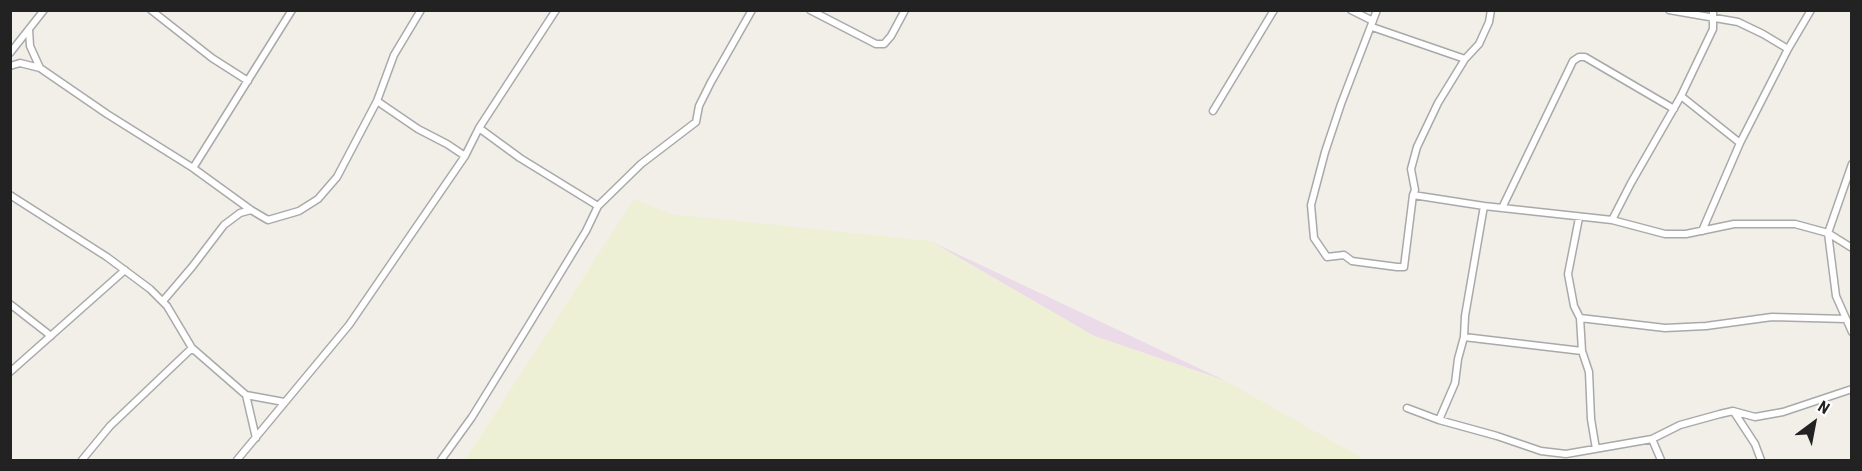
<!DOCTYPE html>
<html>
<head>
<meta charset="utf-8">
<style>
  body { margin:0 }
  #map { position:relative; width:1862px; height:471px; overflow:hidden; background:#f2efe9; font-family:"Roboto Condensed",sans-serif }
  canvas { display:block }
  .frame { position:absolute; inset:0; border:12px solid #222; pointer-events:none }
  .north { position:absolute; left:1784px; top:393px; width:60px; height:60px; -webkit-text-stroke:4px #fff; paint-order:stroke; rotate:32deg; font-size:16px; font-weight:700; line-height:24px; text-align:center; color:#222 }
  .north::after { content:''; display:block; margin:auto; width:21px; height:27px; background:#222; clip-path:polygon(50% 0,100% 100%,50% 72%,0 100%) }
</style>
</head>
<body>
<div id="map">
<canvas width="1862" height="471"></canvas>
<div class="frame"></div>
<div class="north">N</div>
</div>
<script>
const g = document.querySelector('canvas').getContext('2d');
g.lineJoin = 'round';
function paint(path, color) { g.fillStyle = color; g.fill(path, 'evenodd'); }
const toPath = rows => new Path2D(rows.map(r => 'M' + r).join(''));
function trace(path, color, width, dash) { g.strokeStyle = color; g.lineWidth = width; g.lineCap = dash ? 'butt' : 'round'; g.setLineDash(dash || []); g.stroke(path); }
paint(toPath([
  [930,241,1226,381,1094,336]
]), '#ebdbe8');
paint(toPath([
  [634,199,671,214,930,241,1094,336,1226,381,1366,460,465,460]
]), '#eef0d5');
const street = toPath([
  [151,10,212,58,248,81],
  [810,10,876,44,884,44,891,36,905,10],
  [1351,10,1373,21],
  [1377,10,1341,104,1325,152,1311,205,1314,238,1327,257,1344,255,1352,261,1397,267,1404,267,1413,195,1415,190,1411,169,1417,147,1438,103,1465,59,1479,44,1489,22,1491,10],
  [1669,10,1738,22,1763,34,1788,49],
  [1372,27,1465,59],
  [29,29,30,46,40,68],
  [10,53,44,10],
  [10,66,20,63,40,68,107,114,193,168,251,210],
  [1681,96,1740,143],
  [377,101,418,129,447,144,465,156],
  [1213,111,1274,10],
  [479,128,520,158,598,206],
  [1852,164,1828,233,1836,296,1852,332],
  [193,168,292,10],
  [10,195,107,257,150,289,167,306,192,348,246,395,284,402],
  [1413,195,1484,206,1612,220,1665,234,1686,234,1734,224,1795,224,1828,233,1852,248],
  [1502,208,1573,61,1579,57,1585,57,1674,109],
  [1579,218,1568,274,1574,306,1580,318,1582,351,1589,372,1591,419,1596,449],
  [1612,220,1631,183,1681,96,1713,29,1713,10],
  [1702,231,1740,143,1788,49,1811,10],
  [163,301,192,267,224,225,240,213,251,210,268,220,299,211,318,199,337,177,377,101,394,55,421,10],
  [10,304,51,336],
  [1580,318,1665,328,1706,326,1772,317,1846,319],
  [1464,337,1582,351],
  [10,372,125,270],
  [246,395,256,438],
  [1407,408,1439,420,1497,436,1541,451,1566,454,1652,439,1680,425,1720,414,1733,411,1755,417,1783,412,1852,389],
  [1734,412,1755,444,1761,460],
  [1439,420,1455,383,1458,359,1464,337,1465,316,1484,206],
  [1652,439,1661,460],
  [82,460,110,426,192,348],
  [237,460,349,325,465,156,479,128,556,10],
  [441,460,472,417,527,328,586,231,598,206,641,164,696,122,699,106,711,82,752,10]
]);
trace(street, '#a9a9a9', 9);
trace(street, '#fff', 6);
</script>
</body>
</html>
